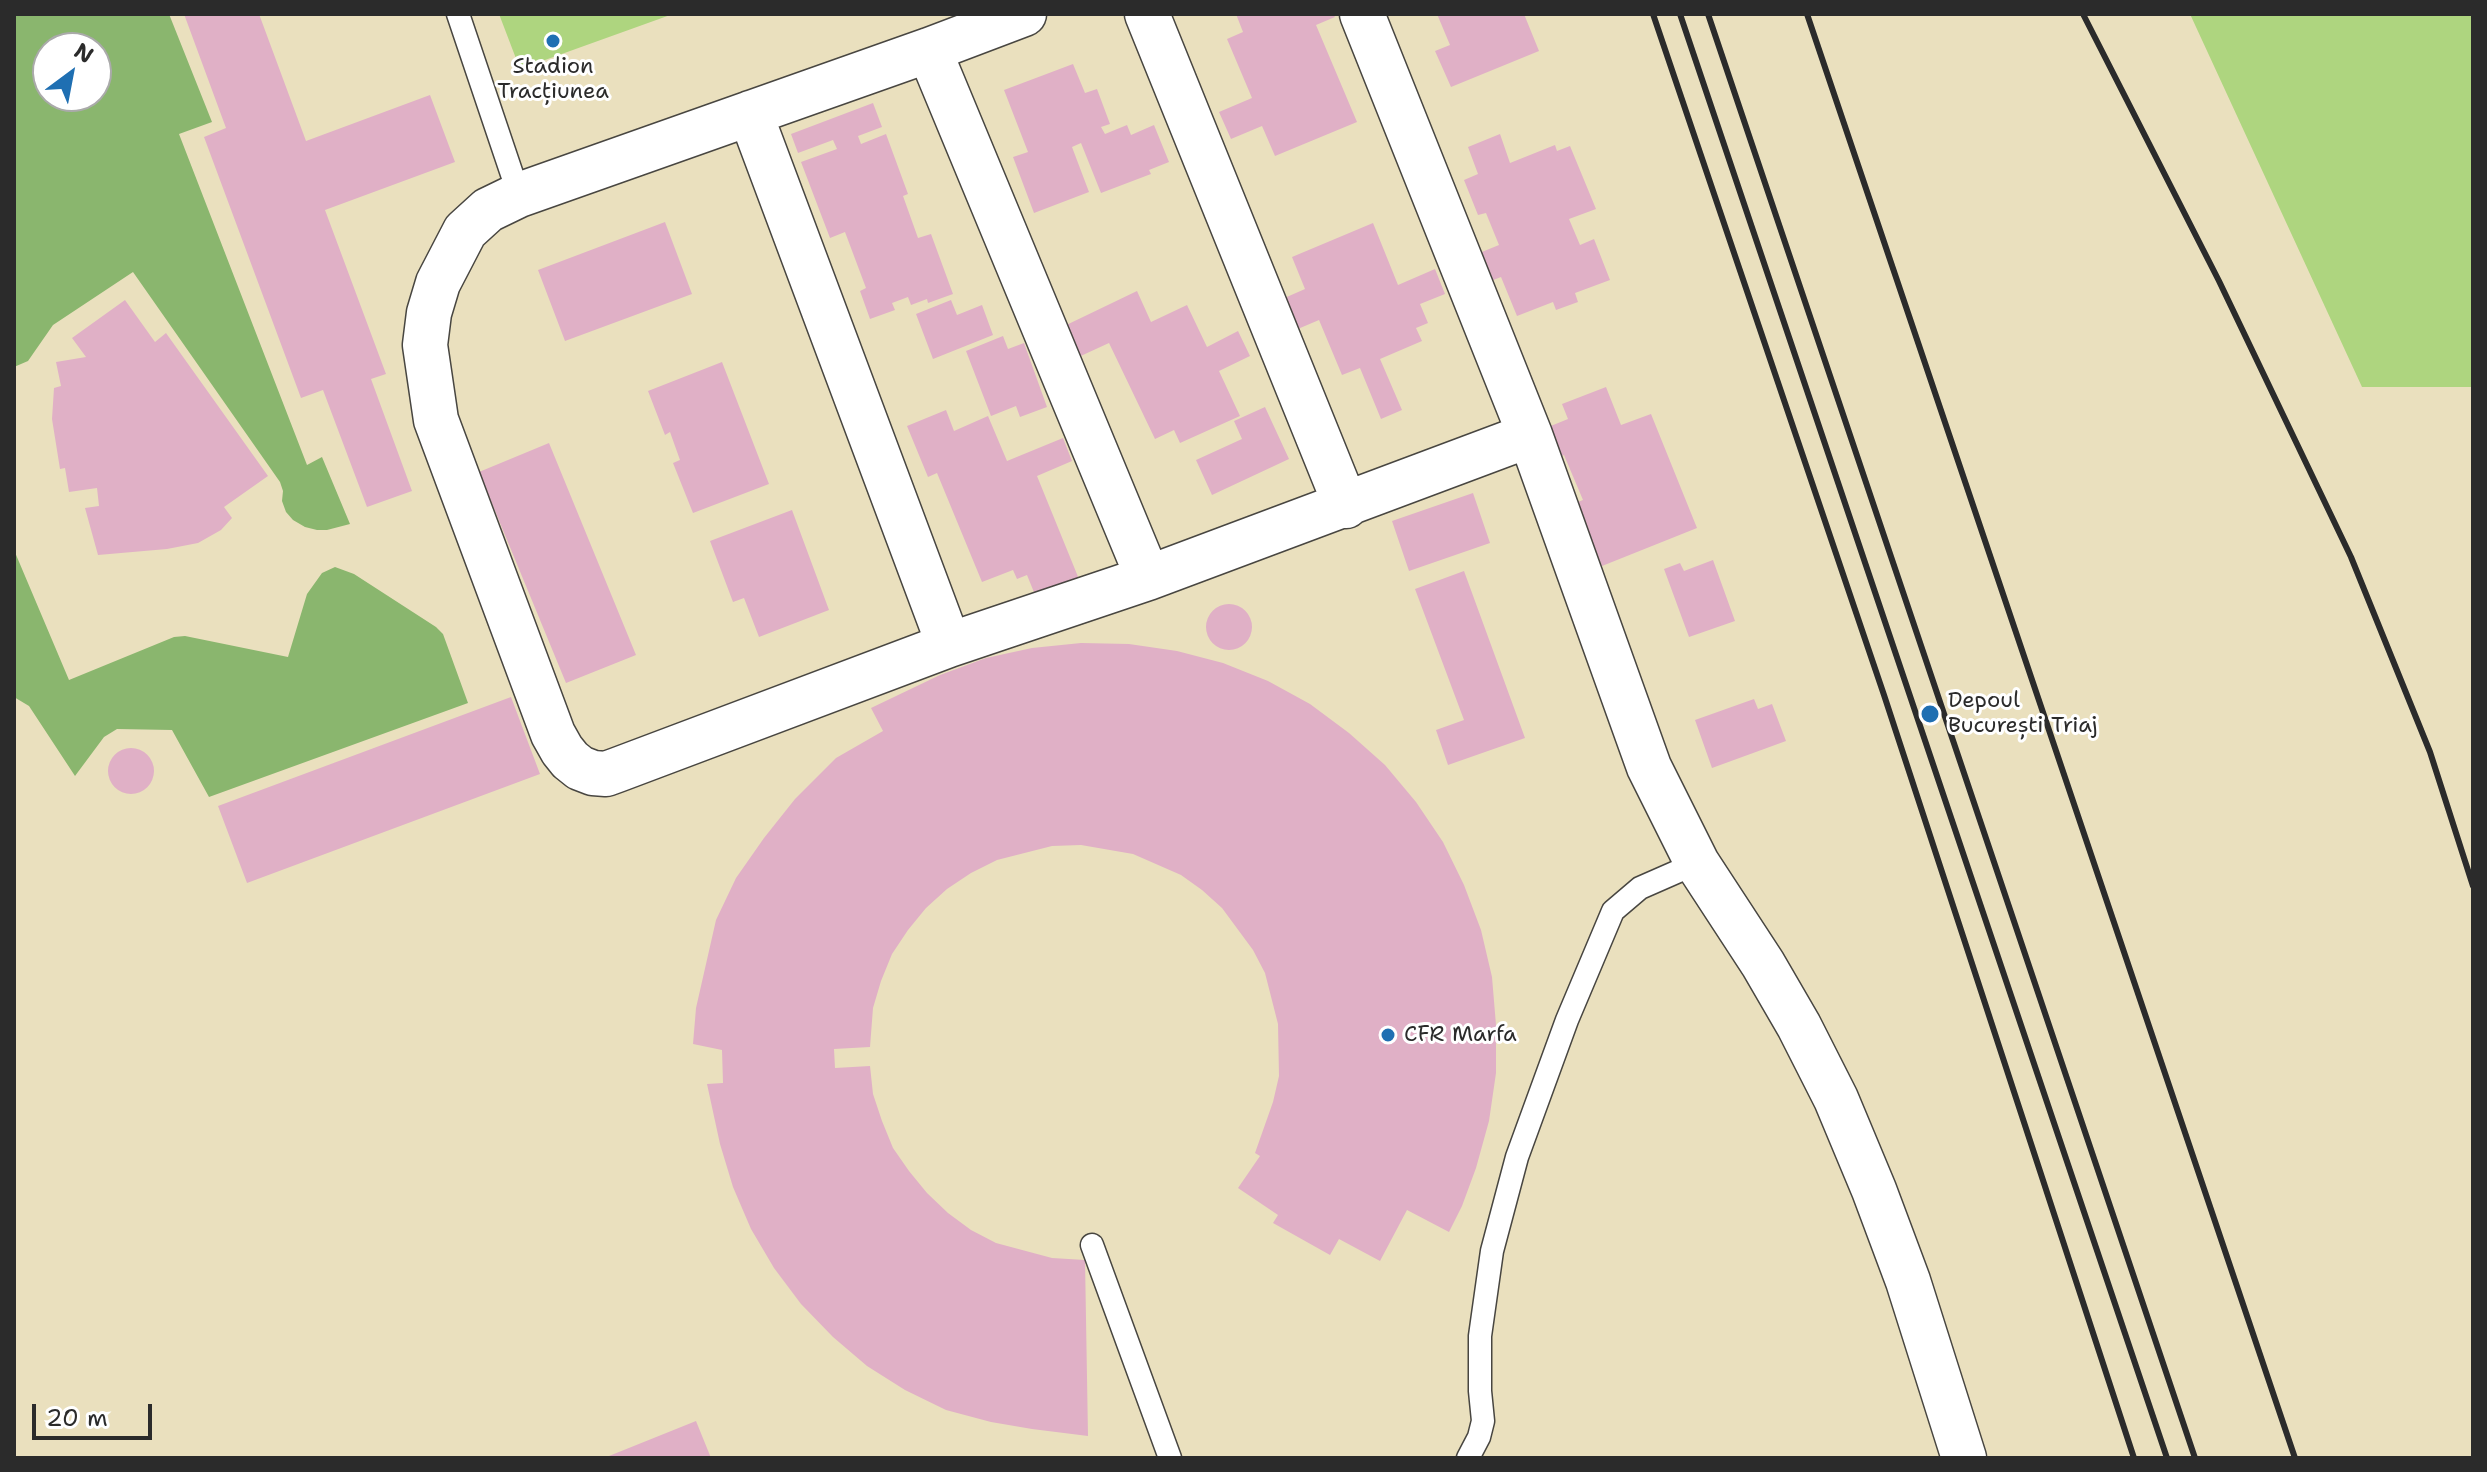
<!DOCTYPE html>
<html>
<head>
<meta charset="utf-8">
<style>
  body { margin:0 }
  #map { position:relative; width:2487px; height:1472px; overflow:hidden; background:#eae0be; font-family:"Shantell Sans",sans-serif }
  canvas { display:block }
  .frame { position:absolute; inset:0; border:16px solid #2b2b2b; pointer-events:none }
  .north { position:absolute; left:32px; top:32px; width:80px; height:80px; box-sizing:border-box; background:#fff; border:2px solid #aaa; border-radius:50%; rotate:32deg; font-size:22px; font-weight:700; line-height:32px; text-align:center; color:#2b2b2b }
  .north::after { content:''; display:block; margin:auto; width:28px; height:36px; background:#1f6fb2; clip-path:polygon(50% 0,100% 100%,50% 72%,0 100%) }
  .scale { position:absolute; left:32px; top:1404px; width:120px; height:36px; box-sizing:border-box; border:4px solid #2b2b2b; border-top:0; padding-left:10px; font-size:24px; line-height:28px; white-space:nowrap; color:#2b2b2b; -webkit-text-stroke:6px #fff; paint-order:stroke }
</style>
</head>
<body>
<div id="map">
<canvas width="2487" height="1472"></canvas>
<div class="frame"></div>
<div class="north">N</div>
<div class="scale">20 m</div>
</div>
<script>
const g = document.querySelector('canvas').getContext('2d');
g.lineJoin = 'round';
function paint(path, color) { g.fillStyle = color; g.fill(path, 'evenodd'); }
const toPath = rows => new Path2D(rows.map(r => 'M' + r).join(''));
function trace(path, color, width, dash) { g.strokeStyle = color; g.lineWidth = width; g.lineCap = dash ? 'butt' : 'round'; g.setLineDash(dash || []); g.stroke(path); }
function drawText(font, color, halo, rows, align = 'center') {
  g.font = font + ' "Shantell Sans",sans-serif'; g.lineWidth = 6; g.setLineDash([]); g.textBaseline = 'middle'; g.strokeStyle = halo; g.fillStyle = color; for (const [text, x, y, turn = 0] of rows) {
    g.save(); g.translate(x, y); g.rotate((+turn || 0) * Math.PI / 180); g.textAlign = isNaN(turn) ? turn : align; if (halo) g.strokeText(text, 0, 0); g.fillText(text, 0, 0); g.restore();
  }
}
paint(toPath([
  [499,14,673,14,520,69],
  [2190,14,2473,14,2473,387,2362,387]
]), '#aed57f');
paint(toPath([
  [14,14,169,14,212,122,179,134,307,465,322,457,350,524,327,530,317,530,305,527,293,520,286,512,282,501,283,491,280,482,133,272,53,325,28,361,14,367],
  [48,48,96,48,96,96,48,96],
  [14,550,69,680,174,637,185,636,288,657,307,594,322,573,335,567,354,574,436,627,443,634,468,703,209,797,172,730,117,729,104,737,75,776,29,706,14,697]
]), '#8ab66e');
paint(toPath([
  [184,14,259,14,306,141,430,95,455,162,325,210,386,374,371,379,412,491,367,507,323,390,301,398,204,137,226,128],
  [1236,14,1333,14,1335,17,1316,25,1357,122,1275,156,1262,126,1231,139,1219,112,1252,98,1227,39,1243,32],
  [1437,14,1524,14,1539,51,1451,87,1435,51,1450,45],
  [1073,64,1085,93,1097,89,1110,124,1101,127,1105,134,1127,125,1131,135,1154,125,1169,162,1149,170,1151,174,1101,193,1081,143,1072,147,1089,192,1034,213,1013,157,1028,152,1004,90],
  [873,103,882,127,858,136,861,144,886,134,908,194,903,196,918,238,931,234,953,294,928,303,927,299,911,305,908,297,892,303,895,310,870,319,860,291,866,288,845,232,830,238,801,162,837,149,833,140,798,153,791,134],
  [1500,134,1510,163,1555,145,1557,151,1570,146,1596,209,1569,219,1580,245,1594,239,1610,280,1575,293,1578,302,1556,310,1553,302,1517,316,1501,277,1483,284,1472,256,1499,245,1486,213,1478,215,1464,180,1478,174,1468,147],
  [665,222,692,294,565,341,538,270],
  [1373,223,1398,285,1435,269,1445,294,1420,304,1428,323,1416,328,1422,341,1380,359,1402,410,1381,419,1360,368,1342,375,1319,320,1286,334,1273,303,1305,289,1292,257],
  [1137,291,1151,322,1187,305,1207,347,1238,331,1250,356,1219,371,1240,416,1180,443,1174,430,1155,439,1109,343,1072,360,1058,329],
  [125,300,155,342,166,333,268,476,224,507,232,518,221,530,198,543,167,549,98,555,85,508,99,506,97,488,69,492,65,468,60,469,52,419,54,388,61,386,56,362,86,357,72,338],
  [951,300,957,315,982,305,993,335,933,359,916,314],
  [1003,336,1008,349,1024,343,1047,407,1020,417,1016,406,991,416,966,351],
  [722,362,769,484,693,513,673,463,680,460,670,432,665,435,648,391],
  [1606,387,1621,425,1651,414,1697,528,1602,566,1588,532,1563,508,1583,500,1564,455,1548,461,1536,432,1568,419,1562,404],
  [1265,407,1289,459,1212,495,1196,460,1242,439,1234,421],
  [946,410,954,431,988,416,1007,461,1063,438,1072,461,1037,476,1083,589,1040,607,1027,575,1017,579,1013,570,982,582,937,473,928,477,907,426],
  [549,443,636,655,566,683,479,472],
  [1473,493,1490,543,1409,571,1392,521],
  [792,510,829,610,759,637,744,598,733,602,710,541],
  [1713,560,1735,621,1689,637,1664,569,1680,563,1684,571],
  [1464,571,1525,738,1448,765,1436,730,1464,720,1415,589],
  '1206 627a23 23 0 1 1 46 0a23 23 0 1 1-46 0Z',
  [1081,643,1129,644,1177,651,1223,663,1268,681,1310,704,1349,733,1385,765,1416,802,1443,842,1464,885,1481,930,1492,977,1496,1025,1496,1073,1489,1121,1476,1168,1462,1206,1449,1232,1407,1210,1380,1261,1339,1239,1330,1255,1273,1223,1278,1215,1238,1188,1260,1156,1255,1153,1273,1102,1279,1076,1278,1024,1265,973,1253,950,1222,908,1202,890,1181,875,1133,854,1081,845,1052,846,997,860,971,873,947,889,926,908,908,930,892,954,881,981,873,1008,870,1047,834,1049,835,1068,870,1066,873,1094,882,1121,893,1148,909,1171,927,1193,948,1213,971,1230,996,1243,1052,1258,1085,1260,1088,1436,1032,1429,991,1422,946,1410,905,1390,867,1366,833,1337,801,1304,774,1268,751,1229,733,1187,720,1144,707,1084,723,1083,722,1050,693,1044,696,1008,716,920,736,878,764,838,795,799,836,758,883,731,871,708,940,675,986,658,1032,648],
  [511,697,540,774,247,883,218,806],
  [1754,699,1758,709,1772,704,1786,741,1712,768,1695,720],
  '108 771a23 23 0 1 1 46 0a23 23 0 1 1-46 0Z',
  [696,1421,711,1458,604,1458]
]), '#e0b0c6');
const service = toPath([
  [458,14,519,195],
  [1092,1245,1170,1458],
  [1468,1458,1479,1437,1483,1421,1480,1391,1480,1336,1492,1251,1517,1157,1567,1020,1613,911,1640,888,1697,863]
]);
const minor = toPath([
  [1024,14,929,50,519,195,488,210,465,231,438,283,429,313,425,345,436,420,553,734,562,750,570,760,580,768,593,773,606,774,617,770,949,645,1148,578,1530,435],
  [1147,14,1346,506],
  [1362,14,1530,435,1649,767,1697,863,1763,964,1799,1026,1836,1099,1874,1190,1908,1281,1964,1458],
  [929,50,1148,578],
  [750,113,949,645]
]);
trace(service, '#484641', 25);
trace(minor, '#484641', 47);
trace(service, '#fff', 22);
trace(minor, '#fff', 44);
trace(toPath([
  [1653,14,1884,695,2134,1458],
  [1680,14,2167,1458],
  [1708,14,2195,1458],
  [1807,14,2295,1458],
  [2083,14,2219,281,2351,557,2430,752,2473,886]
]), '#2b2b2b', 6);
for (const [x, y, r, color] of [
  [553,41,8,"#1f6fb2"],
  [1930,714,10,"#1f6fb2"],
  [1388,1035,8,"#1f6fb2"]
]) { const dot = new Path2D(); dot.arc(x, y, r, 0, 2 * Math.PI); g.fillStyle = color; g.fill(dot); trace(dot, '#fff', 3); }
drawText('22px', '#2b2b2b', '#fff', [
  ["Stadion",553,67,"center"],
  ["Tracțiunea",553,92,"center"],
  ["Depoul",1948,701],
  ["București Triaj",1948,726],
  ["CFR Marfa",1404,1035]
], 'left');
</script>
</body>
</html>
